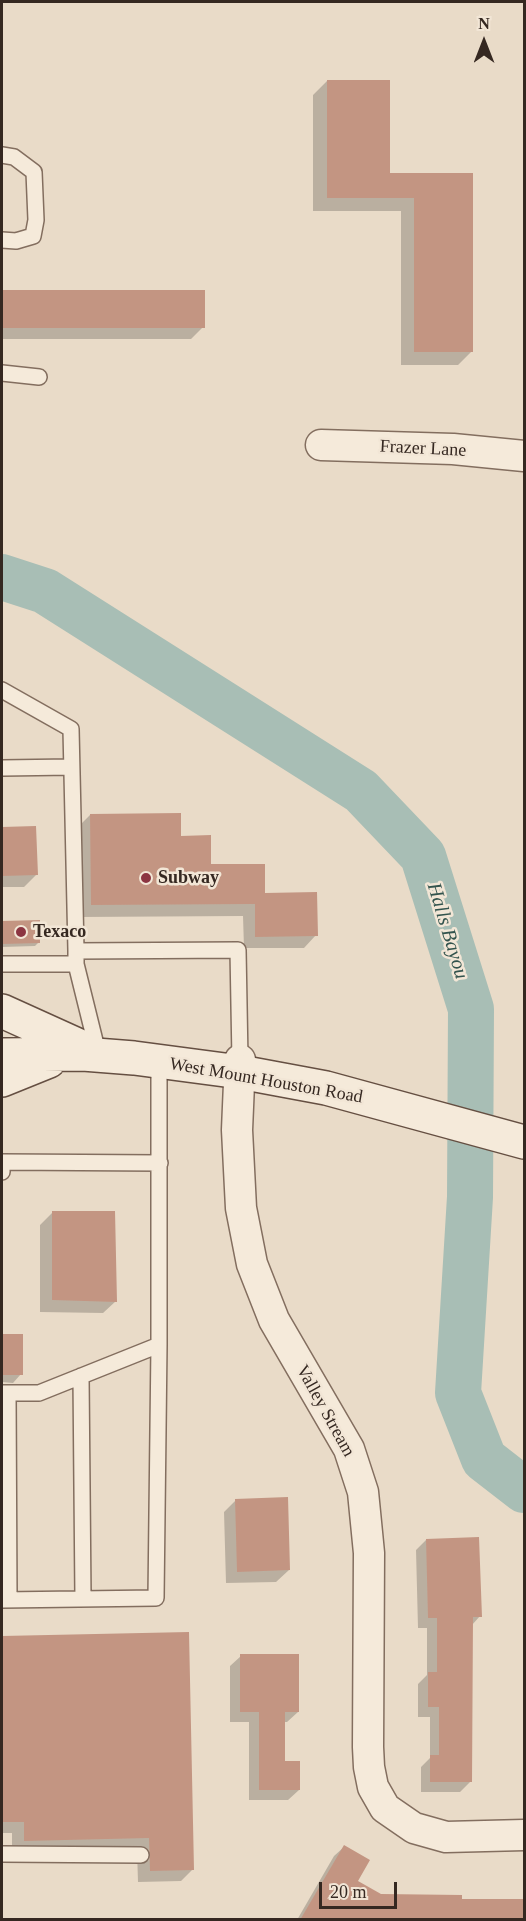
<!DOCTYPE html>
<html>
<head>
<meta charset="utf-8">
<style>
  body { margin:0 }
  #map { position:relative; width:526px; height:1921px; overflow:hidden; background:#e9dbc8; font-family:"Times New Roman",serif }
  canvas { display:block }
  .frame { position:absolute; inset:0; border:3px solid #352821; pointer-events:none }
  .north { position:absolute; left:454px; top:12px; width:60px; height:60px; -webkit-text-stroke:4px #f2e6d6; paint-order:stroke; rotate:0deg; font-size:16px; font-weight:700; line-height:24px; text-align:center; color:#352821 }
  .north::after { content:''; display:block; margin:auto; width:21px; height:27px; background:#352821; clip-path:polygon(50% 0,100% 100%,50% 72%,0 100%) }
  .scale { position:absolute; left:319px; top:1882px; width:78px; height:27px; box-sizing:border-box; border:3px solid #352821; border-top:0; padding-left:8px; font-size:18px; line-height:21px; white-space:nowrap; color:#352821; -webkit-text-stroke:4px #f2e6d6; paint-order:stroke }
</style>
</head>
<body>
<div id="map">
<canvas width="526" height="1921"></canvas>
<div class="frame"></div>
<div class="north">N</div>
<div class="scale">20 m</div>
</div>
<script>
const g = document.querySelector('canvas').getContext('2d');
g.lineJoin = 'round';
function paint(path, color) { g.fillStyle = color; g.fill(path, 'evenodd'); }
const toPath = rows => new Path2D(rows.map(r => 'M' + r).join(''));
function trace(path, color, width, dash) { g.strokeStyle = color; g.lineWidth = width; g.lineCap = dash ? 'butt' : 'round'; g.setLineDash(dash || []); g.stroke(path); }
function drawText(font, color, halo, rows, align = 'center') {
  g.font = font + ' "Times New Roman",serif'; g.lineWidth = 5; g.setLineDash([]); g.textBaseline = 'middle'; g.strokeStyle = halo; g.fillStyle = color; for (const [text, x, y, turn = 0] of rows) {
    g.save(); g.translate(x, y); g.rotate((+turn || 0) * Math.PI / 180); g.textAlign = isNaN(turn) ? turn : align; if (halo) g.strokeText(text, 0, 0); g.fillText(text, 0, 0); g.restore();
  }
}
paint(toPath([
  [327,81,389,174,472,174,472,351,458,365,401,365,401,211,313,211,313,95],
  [2,291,203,291,203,327,191,339,2,339],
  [90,815,180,837,210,866,264,894,316,935,304,948,244,948,243,916,79,917,78,827],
  [35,827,36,875,24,887,2,887,2,828],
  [38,921,39,942,35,946,2,947,2,922],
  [52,1213,116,1301,103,1313,40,1312,40,1225],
  [21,1335,21,1374,13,1383,2,1382,2,1336],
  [236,1500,289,1570,276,1582,226,1583,224,1512],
  [426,1540,480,1616,472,1625,471,1781,460,1792,421,1792,421,1767,430,1758,430,1717,418,1717,418,1684,427,1675,427,1628,418,1628,416,1550],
  [188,1634,193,1869,181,1881,138,1882,137,1850,12,1853,12,1833,2,1833,2,1638],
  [241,1656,298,1712,287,1722,284,1722,284,1763,299,1790,288,1800,249,1800,249,1722,230,1722,230,1666],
  [524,1749,524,1776,523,1776,523,1750],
  [344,1847,356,1882,381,1896,461,1901,524,1920,297,1920,334,1856]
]), '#0003');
trace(toPath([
  [2,577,45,591,361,791,423,856,471,1009,470,1197,458,1393,484,1459,524,1490]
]), '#a8beb5', 46);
paint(toPath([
  [327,80,390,80,390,173,473,173,473,352,414,352,414,198,327,198],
  [2,290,205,290,205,328,2,328],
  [181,813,181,836,211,835,211,864,265,864,265,893,317,892,318,936,255,937,255,904,91,905,90,814],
  [36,826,38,875,2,876,2,827],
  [40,920,40,943,2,944,2,921],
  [52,1211,115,1211,117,1302,52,1300],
  [2,1334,23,1334,23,1375,2,1375],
  [288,1497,290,1570,237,1572,235,1499],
  [479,1537,482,1617,473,1617,472,1782,430,1782,430,1755,439,1755,439,1707,428,1707,428,1672,437,1672,437,1618,428,1618,426,1539],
  [189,1632,194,1870,150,1871,149,1838,24,1841,24,1822,2,1822,2,1636],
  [240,1654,299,1654,299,1712,285,1712,285,1761,300,1761,300,1790,259,1790,259,1712,240,1712],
  [344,1845,370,1860,358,1881,381,1894,462,1895,462,1899,525,1899,525,1920,300,1920]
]), '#c39582');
const lane = toPath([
  [2,155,14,157,34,172,36,220,33,236,16,241,2,240],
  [2,373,39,377],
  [2,690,71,729,76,951,238,950,240,1060],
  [2,768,71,767],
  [76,951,76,964,98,1053],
  [2,964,76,964],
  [2,1172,2,1162,160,1163],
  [81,1376,83,1599],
  [2,1393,39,1393,159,1345,159,1076],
  [8,1393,9,1600],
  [2,1600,156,1598,159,1345],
  [2,1854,141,1855]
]);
const street = toPath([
  [321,445,453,449,524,456],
  [240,1060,237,1130,241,1208,252,1264,274,1320,349,1449,363,1492,369,1553,368,1747,369,1767,373,1787,385,1808,414,1828,446,1837,524,1835]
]);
const secondary = toPath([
  [2,1011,86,1049],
  [2,1055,83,1054,134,1058,240,1072,326,1088,524,1142],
  [2,1080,49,1061]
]);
trace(lane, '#836e5f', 18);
trace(street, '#836e5f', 33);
trace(secondary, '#654f42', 36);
trace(lane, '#f5eada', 15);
trace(street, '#f5eada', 30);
trace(secondary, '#f5eada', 33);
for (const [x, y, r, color] of [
  [146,878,6,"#8c3541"],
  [21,932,6,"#8c3541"]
]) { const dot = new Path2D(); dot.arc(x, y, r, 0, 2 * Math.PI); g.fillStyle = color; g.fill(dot); trace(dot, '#f2e6d6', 2); }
drawText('18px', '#352821', '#f2e6d6', [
  ["Frazer Lane",423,449,3],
  ["West Mount Houston Road",266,1081,10],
  ["Valley Stream",325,1411,61]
]);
drawText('bold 18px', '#352821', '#f2e6d6', [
  ["Subway",158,878],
  ["Texaco",33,932]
], 'left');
drawText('italic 20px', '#32534d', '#f2e6d6', [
  ["Halls Bayou",447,931,73]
]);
</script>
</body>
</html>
